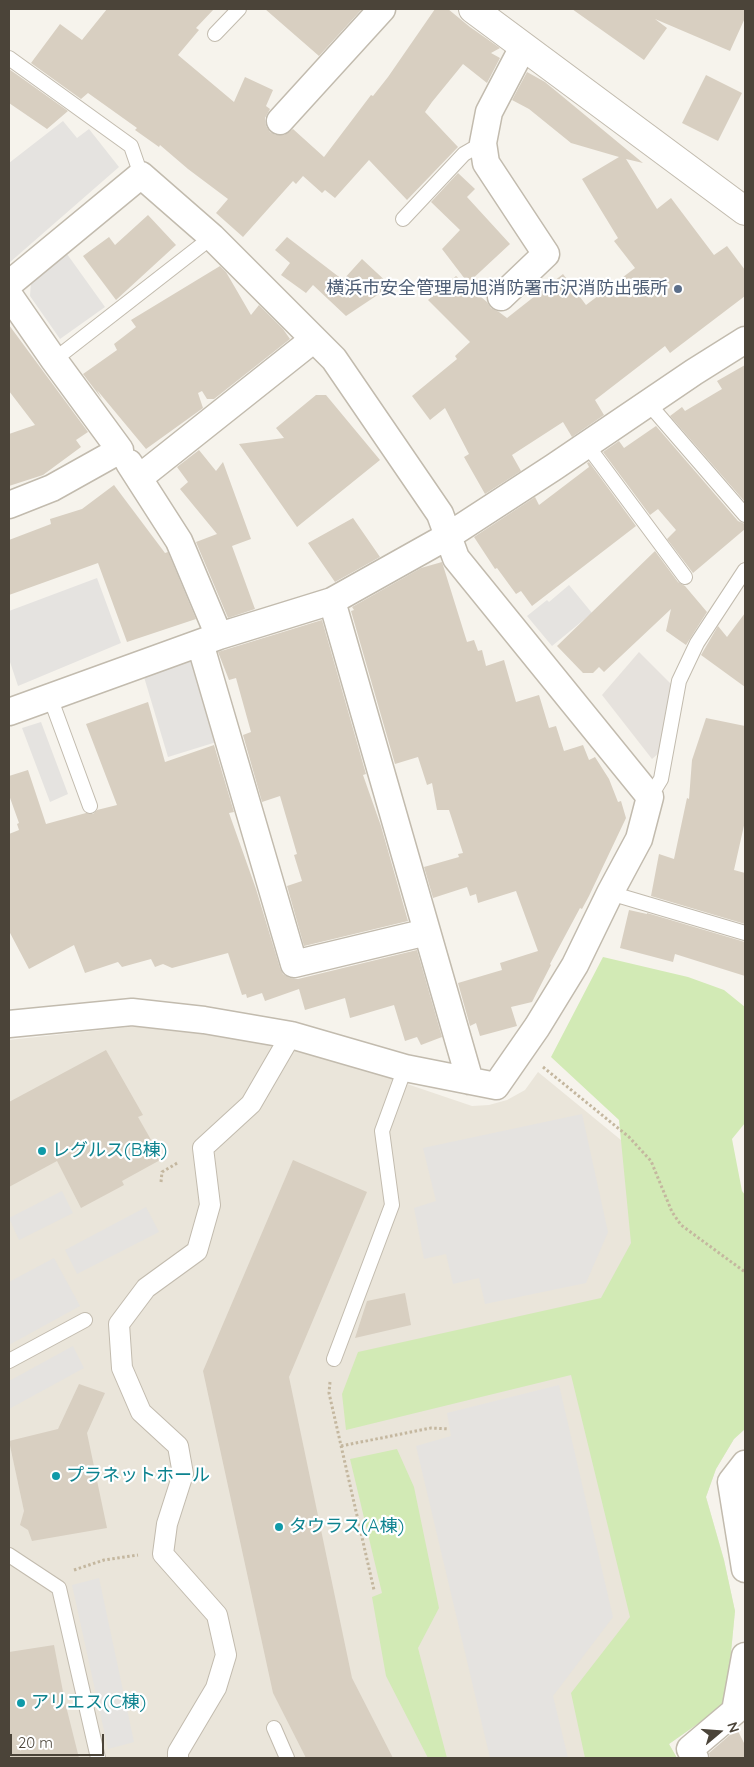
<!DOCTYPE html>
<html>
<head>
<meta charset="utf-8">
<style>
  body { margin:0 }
  #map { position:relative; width:754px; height:1767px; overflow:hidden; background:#f6f3ec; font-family:Quicksand,sans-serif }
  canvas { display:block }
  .frame { position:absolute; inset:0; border:10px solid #4b4439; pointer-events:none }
  .north { position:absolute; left:694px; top:1707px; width:50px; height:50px; -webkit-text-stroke:4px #fff; paint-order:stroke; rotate:72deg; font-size:14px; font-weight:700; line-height:20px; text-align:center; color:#4b4439 }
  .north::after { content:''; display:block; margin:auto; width:18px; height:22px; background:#4b4439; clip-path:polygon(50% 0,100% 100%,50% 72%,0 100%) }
  .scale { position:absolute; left:10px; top:1734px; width:94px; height:22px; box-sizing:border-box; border:2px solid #4b4439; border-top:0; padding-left:6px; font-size:15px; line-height:18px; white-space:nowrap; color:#4b4439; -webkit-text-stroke:4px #fff; paint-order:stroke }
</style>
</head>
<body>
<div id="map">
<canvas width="754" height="1767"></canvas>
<div class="frame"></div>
<div class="north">N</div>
<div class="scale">20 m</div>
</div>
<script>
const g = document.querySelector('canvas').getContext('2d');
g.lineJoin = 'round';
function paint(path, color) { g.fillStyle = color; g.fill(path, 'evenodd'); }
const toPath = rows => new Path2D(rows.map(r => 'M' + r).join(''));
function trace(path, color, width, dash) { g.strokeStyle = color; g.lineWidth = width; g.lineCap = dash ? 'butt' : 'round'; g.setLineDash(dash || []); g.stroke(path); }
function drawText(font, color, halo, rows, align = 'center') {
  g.font = font + ' Quicksand,"Noto Sans JP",sans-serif'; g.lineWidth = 4.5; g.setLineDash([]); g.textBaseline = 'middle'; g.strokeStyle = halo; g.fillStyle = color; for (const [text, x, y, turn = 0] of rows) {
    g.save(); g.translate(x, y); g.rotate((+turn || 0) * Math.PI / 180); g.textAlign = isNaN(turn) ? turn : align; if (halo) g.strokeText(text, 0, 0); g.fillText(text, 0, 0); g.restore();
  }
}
paint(toPath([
  [138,1026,207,1031,286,1043,472,1106,489,1105,507,1100,525,1090,538,1072,621,1140,646,1164,745,1429,734,1439,716,1469,706,1497,724,1560,735,1611,726,1704,669,1744,677,1758,9,1758,9,1040]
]), '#eae5da');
paint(toPath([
  [639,652,671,684,659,753,652,759,602,695]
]), '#e6e2dd');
paint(toPath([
  [603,957,688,977,724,990,745,1007,745,1123,732,1139,742,1191,745,1195,745,1429,734,1439,716,1469,706,1497,724,1560,735,1611,726,1704,669,1744,677,1758,585,1758,571,1693,630,1617,571,1375,346,1430,342,1394,358,1352,601,1298,631,1243,619,1120,551,1057],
  [397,1449,414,1487,439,1608,418,1648,447,1758,428,1758,386,1676,372,1597,382,1593,350,1459]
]), '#d2eab5');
paint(toPath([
  [63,121,77,138,89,129,119,167,9,263,9,163],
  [67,254,105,307,60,339,30,296,31,282],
  [97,578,121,643,18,686,9,659,9,611],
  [569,585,592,613,552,646,527,616,547,600,549,602],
  [191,661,201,665,223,740,168,757,144,677],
  [41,722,68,794,50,802,22,728],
  [582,1114,608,1232,586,1283,485,1304,479,1278,453,1284,446,1254,424,1259,414,1208,436,1201,423,1148],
  [62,1191,73,1213,19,1240,9,1218],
  [146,1207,159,1232,77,1274,65,1250],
  [54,1258,80,1306,9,1345,9,1282],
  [73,1346,84,1368,9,1409,9,1381],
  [559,1385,613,1617,553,1696,568,1758,490,1758,416,1446,451,1436,447,1413],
  [99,1578,134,1742,108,1749,72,1585]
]), '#e5e3e0');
paint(toPath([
  [107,9,214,9,196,28,199,30,178,55,234,102,245,77,273,90,266,106,270,109,265,118,266,126,270,132,276,135,284,135,293,129,324,157,371,95,373,96,388,77,435,9,448,9,470,27,500,48,491,53,500,58,487,83,463,64,432,102,425,112,458,147,407,200,369,160,335,198,325,190,322,193,303,176,296,184,293,181,243,237,216,213,228,199,188,169,160,145,159,147,135,130,137,128,88,93,81,99,31,63,60,24,82,40],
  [265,9,362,9,319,56],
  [572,9,745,9,745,18,730,51,655,19,667,28,644,60],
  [9,69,68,111,47,129,9,103],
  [527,72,545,82,643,163,626,159,657,209,671,198,714,255,727,246,745,270,745,296,670,353,665,346,595,400,604,415,572,437,563,422,512,455,521,471,485,494,464,457,469,454,445,408,430,420,412,396,457,359,455,356,470,342,428,300,456,276,487,302,491,308,499,312,507,318,563,274,586,305,635,268,614,241,618,238,582,179,619,157,571,143,529,109,512,100],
  [706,75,742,93,718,141,682,123],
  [458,173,475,189,467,197,510,244,468,283,442,249,460,230,431,202],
  [148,215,176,245,116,300,83,256,109,237,115,245],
  [287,237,343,280,362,259,391,286,346,316,313,285,306,293,281,275,290,263,275,250],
  [220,266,226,272,251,315,259,305,283,329,290,339,214,399,207,399,202,391,198,393,203,408,146,449,97,390,102,399,83,374,117,350,114,344,136,327,131,320],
  [9,325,88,432,76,440,81,447,43,475,9,486,9,434,35,425,9,391],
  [745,365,745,502,670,416,682,407,685,411,722,389,717,381],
  [316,395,326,395,380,460,297,527,239,444,284,438,276,428],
  [656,426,738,521,745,524,745,529,693,573,667,539,676,530,658,509,650,515,603,452,619,441,624,448],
  [199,450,216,471,223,462,251,539,232,546,255,609,228,618,196,542,217,534,180,489,188,482,177,467],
  [589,462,636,526,532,606,521,591,516,594,497,568,495,569,474,537,535,497,539,505,589,467,587,463],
  [114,485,165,553,168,552,196,619,127,642,98,563,9,595,9,540,51,524,50,519,82,509],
  [353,518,380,557,335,582,308,543],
  [655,551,678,582,685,586,707,612,686,645,666,631,671,609,604,672,599,667,593,673,583,673,557,646],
  [442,562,467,642,474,640,478,651,482,650,486,666,504,660,516,702,539,695,549,728,556,726,564,751,583,745,589,760,595,757,609,779,618,802,621,801,626,818,589,896,582,909,580,908,550,964,551,965,532,1002,511,1007,517,1026,480,1036,476,1023,470,1026,458,983,502,970,500,963,538,951,516,891,478,903,476,894,470,896,467,887,433,898,424,867,459,857,458,854,463,853,449,810,437,810,432,783,427,785,418,757,395,764,351,611,354,610,352,607,421,568],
  [745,613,745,687,701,655,718,626,727,637],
  [322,620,366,774,363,775,381,826,408,921,304,946,287,886,302,881,294,855,297,854,280,796,262,802,243,735,251,732,236,678,229,680,218,652],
  [148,702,165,762,214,745,234,812,229,813,256,889,280,968,283,974,290,978,298,979,417,950,442,1037,421,1045,417,1037,405,1041,394,1005,350,1018,345,998,305,1010,299,989,265,1001,262,993,247,998,246,994,242,995,228,953,172,968,163,964,155,967,151,959,122,967,118,962,85,973,74,945,29,969,9,931,9,834,19,830,17,824,19,823,9,795,9,776,28,770,46,824,86,813,93,814,97,810,117,805,86,724],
  [706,718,745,726,745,821,734,870,745,873,745,924,651,896,659,854,674,859,687,798,689,799,692,760],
  [629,910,647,914,647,913,745,942,745,976,675,954,673,962,620,948],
  [106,1050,143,1115,138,1117,162,1159,122,1181,124,1185,81,1208,57,1161,9,1187,9,1102],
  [293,1160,367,1192,289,1377,352,1678,393,1758,306,1758,273,1693,203,1371],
  [405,1293,411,1325,355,1338,367,1301],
  [79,1384,105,1393,87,1433,107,1528,32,1541,28,1530,20,1525,24,1511,9,1441,58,1429],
  [54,1645,65,1702,79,1758,9,1758,9,1652],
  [738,1731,745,1745,745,1758,710,1758,709,1753,731,1734]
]), '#d8cfc1');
const service = toPath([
  [215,34,239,9],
  [9,58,131,146,141,175],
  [403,219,464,154,483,143],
  [54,360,212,237],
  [648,403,745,515],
  [587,445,685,577],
  [50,697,90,806],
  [650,797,661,779,679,681,697,643,745,570],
  [610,893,745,933],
  [334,1359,392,1205,382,1131,405,1068],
  [9,1361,85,1320],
  [9,1555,59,1588,98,1758],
  [274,1728,287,1758]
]);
const pedestrian = toPath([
  [178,1758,178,1752,216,1688,226,1655,217,1615,163,1554,167,1524,183,1474,178,1446,141,1412,122,1368,119,1324,146,1288,197,1251,210,1205,203,1148,251,1104,291,1035]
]);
const minor = toPath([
  [280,121,382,9],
  [9,284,141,175,212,237,334,359,440,514,456,558,650,797,639,839,610,893,575,965,537,1027,496,1086,405,1068,291,1035,204,1020,132,1012,9,1024],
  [9,295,54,360,120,450,52,488,9,505],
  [501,297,546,254,486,163,483,143,489,112,523,47],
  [129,463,179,541,219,636],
  [139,478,314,339],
  [332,601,470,1081],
  [200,643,294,964,427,932],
  [9,712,219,636,332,601,448,536,554,467,694,372,745,340],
  [745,1464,731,1482,745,1569],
  [695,1758,690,1749,735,1711,745,1656]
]);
const tertiary = toPath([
  [473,9,745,211]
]);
trace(service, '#c2bbae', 16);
trace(pedestrian, '#c2bbae', 22);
trace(minor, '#c2bbae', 29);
trace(tertiary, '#c2bbae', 30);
trace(toPath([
  [543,1067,629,1137,651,1161,672,1212,681,1225,745,1272],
  [161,1182,162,1172,179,1162],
  [330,1382,329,1393,374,1590],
  [341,1446,431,1428,449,1429],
  [74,1570,104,1560,138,1555]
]), '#c4b79f', 3, [2.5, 2.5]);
trace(service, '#fff', 14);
trace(pedestrian, '#fff', 20);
trace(minor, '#fff', 26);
trace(tertiary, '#fff', 28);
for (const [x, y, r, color] of [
  [678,289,5,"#5c6f8a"],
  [42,1151,5,"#0f9aa8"],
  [56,1476,5,"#0f9aa8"],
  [279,1527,5,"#0f9aa8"],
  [21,1703,5,"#0f9aa8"]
]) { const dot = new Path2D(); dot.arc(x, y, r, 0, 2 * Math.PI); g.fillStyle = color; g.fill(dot); trace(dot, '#fff', 2); }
drawText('18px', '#4e5e75', '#fff', [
  ["横浜市安全管理局旭消防署市沢消防出張所",668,289]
], 'right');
drawText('18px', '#0d838f', '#fff', [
  ["レグルス(B棟)",52,1151],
  ["プラネットホール",66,1476],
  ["タウラス(A棟)",289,1527],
  ["アリエス(C棟)",31,1703]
], 'left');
</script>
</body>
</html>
